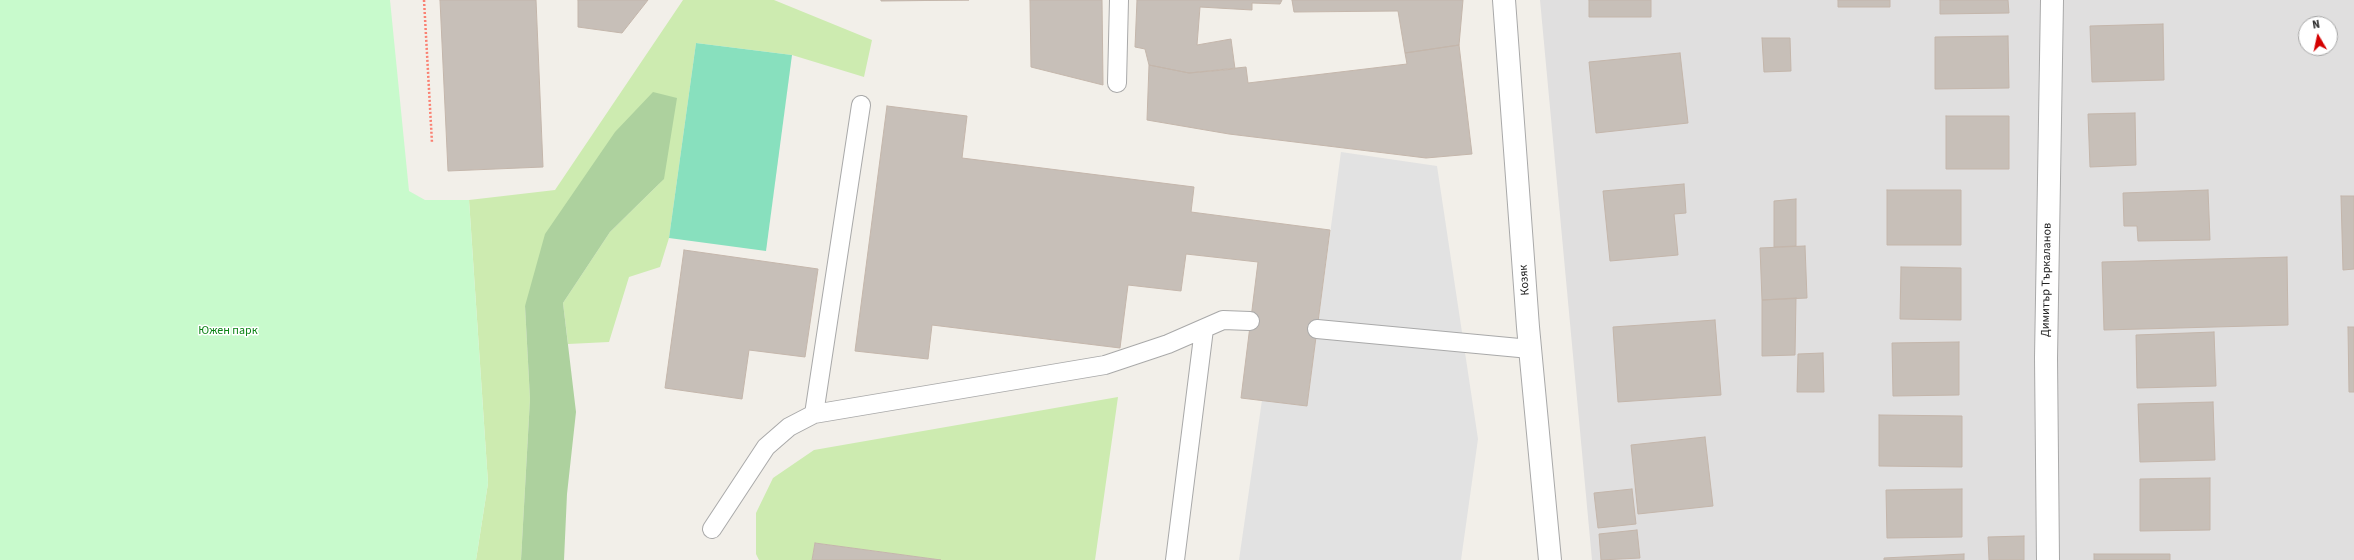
<!DOCTYPE html>
<html>
<head>
<meta charset="utf-8">
<style>
  body { margin:0 }
  #map { position:relative; width:2354px; height:560px; overflow:hidden; background:#f2efe9; font-family:"Source Sans 3",sans-serif }
  canvas { display:block }
  .north { position:absolute; left:2298px; top:16px; width:40px; height:40px; box-sizing:border-box; background:#fff; border:1px solid #a7a7a7; border-radius:50%; rotate:351deg; font-size:11px; font-weight:700; line-height:16px; text-align:center; color:#222 }
  .north::after { content:''; display:block; margin:auto; width:14px; height:18px; background:#d40000; clip-path:polygon(50% 0,100% 100%,50% 72%,0 100%) }
</style>
</head>
<body>
<div id="map">
<canvas width="2354" height="560"></canvas>
<div class="north">N</div>
</div>
<script>
const g = document.querySelector('canvas').getContext('2d');
g.lineJoin = 'round';
function paint(path, color) { g.fillStyle = color; g.fill(path, 'evenodd'); }
const toPath = rows => new Path2D(rows.map(r => 'M' + r).join(''));
function trace(path, color, width, dash) { g.strokeStyle = color; g.lineWidth = width; g.lineCap = dash ? 'butt' : 'round'; g.setLineDash(dash || []); g.stroke(path); }
function drawText(font, color, halo, rows, align = 'center') {
  g.font = font + ' "Source Sans 3",sans-serif'; g.lineWidth = 3; g.setLineDash([]); g.textBaseline = 'middle'; g.strokeStyle = halo; g.fillStyle = color; for (const [text, x, y, turn = 0] of rows) {
    g.save(); g.translate(x, y); g.rotate((+turn || 0) * Math.PI / 180); g.textAlign = isNaN(turn) ? turn : align; if (halo) g.strokeText(text, 0, 0); g.fillText(text, 0, 0); g.restore();
  }
}
paint(toPath([
  [1540,0,2354,0,2354,560,1592,560],
  [2306,24,2330,24,2330,48,2306,48]
]), '#e0dfdf');
paint(toPath([
  [683,0,774,0,872,40,864,77,792,55,696,43,669,238,660,267,629,277,609,342,568,344,563,303,610,232,664,179,525,306,530,399,521,560,476,560,488,483,469,200,555,190],
  [1118,397,1095,560,941,560,815,543,812,560,759,560,756,554,756,513,773,478,814,450]
]), '#cdebb0');
paint(toPath([
  [653,92,677,98,664,179,610,232,563,303,576,412,567,494,564,560,521,560,530,399,525,306,545,234,615,132]
]), '#add19e');
paint(toPath([
  [0,0,390,0,409,191,425,200,469,200,488,483,476,560,0,560]
]), '#c8facc');
paint(toPath([
  [696,43,792,55,766,251,669,238]
]), '#88e0be');
paint(toPath([
  [1341,152,1437,166,1478,439,1461,560,1239,560,1262,400,1307,406]
]), '#e2e2e2');
const building = toPath([
  [440,0,536,0,543,167,448,171,440,0],
  [578,0,648,0,622,33,578,27,578,0],
  [881,0,969,0,881,1,881,0],
  [1030,0,1102,0,1103,85,1031,67,1030,0],
  [1137,0,1282,0,1280,4,1252,3,1252,10,1200,7,1197,45,1231,39,1235,69,1189,73,1149,65,1145,49,1135,47,1137,0],
  [1292,0,1463,0,1459,45,1405,53,1398,11,1294,12,1292,0],
  [1589,0,1651,0,1651,17,1589,17,1589,0],
  [1838,0,1890,0,1890,7,1838,7,1838,0],
  [1940,0,2008,0,2009,13,1940,14,1940,0],
  [2163,24,2164,80,2092,82,2090,26,2163,24],
  [2008,36,2009,88,1935,89,1935,37,2008,36],
  [1762,38,1790,38,1791,71,1764,72,1762,38],
  [1459,45,1472,154,1426,158,1229,134,1147,120,1149,65,1189,73,1246,67,1248,83,1407,64,1405,53,1459,45],
  [1680,53,1688,123,1596,133,1589,62,1680,53],
  [887,106,967,116,962,158,1194,187,1191,212,1330,230,1307,406,1241,398,1258,262,1186,254,1181,291,1128,285,1120,348,932,325,928,359,855,351,887,106],
  [2135,113,2136,165,2090,167,2088,114,2135,113],
  [1946,116,2009,116,2009,169,1946,169,1946,116],
  [1684,184,1686,213,1674,214,1678,255,1610,261,1603,191,1684,184],
  [1887,190,1961,190,1961,245,1887,245,1887,190],
  [2208,190,2210,240,2138,241,2137,226,2124,226,2123,193,2208,190],
  [2341,196,2354,196,2354,269,2343,270,2341,196],
  [1796,199,1796,246,1774,247,1774,201,1796,199],
  [1805,246,1807,298,1762,300,1760,248,1805,246],
  [684,250,818,269,805,357,749,350,742,399,665,388,684,250],
  [2287,257,2288,325,2104,330,2102,262,2287,257],
  [1901,267,1961,268,1961,320,1900,319,1901,267],
  [1796,298,1795,355,1762,356,1762,300,1796,298],
  [1715,320,1721,395,1618,402,1613,327,1715,320],
  [2348,327,2354,327,2354,392,2349,392,2348,327],
  [2214,332,2216,386,2137,388,2136,335,2214,332],
  [1959,342,1959,395,1893,396,1892,343,1959,342],
  [1823,353,1824,392,1797,392,1798,354,1823,353],
  [2213,402,2215,460,2140,462,2138,404,2213,402],
  [1879,415,1962,416,1962,467,1879,466,1879,415],
  [1705,437,1713,506,1638,514,1631,445,1705,437],
  [2210,478,2210,530,2140,531,2140,479,2210,478],
  [1632,489,1636,524,1598,528,1594,493,1632,489],
  [1962,489,1962,537,1887,538,1886,490,1962,489],
  [1637,530,1640,558,1601,560,1599,534,1637,530],
  [2024,536,2024,560,1989,560,1988,537,2024,536],
  [815,543,941,560,812,560,815,543],
  [1964,554,1964,560,1884,560,1884,558,1964,554],
  [2094,554,2170,554,2170,560,2094,560,2094,554]
]);
paint(building, '#c7bfb8');
trace(building, '#c4b6ab', 1);
const lane = toPath([
  [1117,83,1119,0],
  [1317,329,1530,349],
  [814,414,861,105],
  [712,529,766,447,789,427,814,414,1105,365,1168,344,1223,320,1250,321],
  [1175,560,1204,329]
]);
const street = toPath([
  [1504,0,1528,327,1550,560],
  [2048,560,2046,358,2052,0]
]);
trace(lane, '#a9a9a9', 20);
trace(street, '#a9a9a9', 24);
trace(toPath([
  [424,0,432,143]
]), '#fa8072', 2.5, [2, 2]);
trace(lane, '#fff', 18);
trace(street, '#fff', 22);
drawText('12px', '#222', '#fff', [
  ["Козяк",1525,280,-94],
  ["Димитър Търкаланов",2047,280,-89]
]);
drawText('12px', '#0c8416', '#fff', [
  ["Южен парк",228,331]
]);
</script>
</body>
</html>
